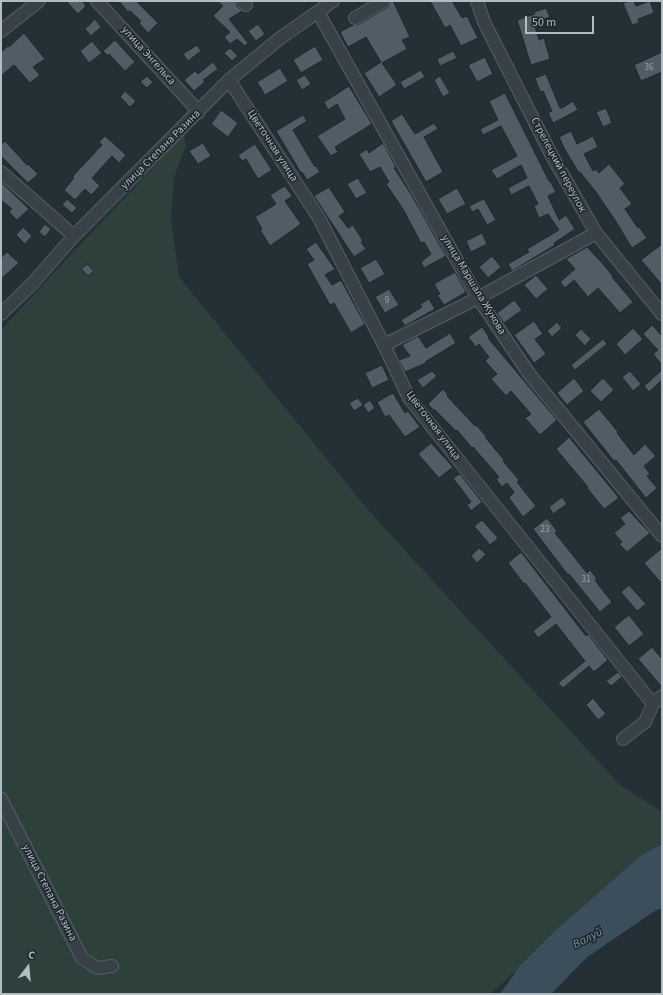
<!DOCTYPE html>
<html>
<head>
<meta charset="utf-8">
<style>
  body { margin:0 }
  #map { position:relative; width:663px; height:995px; overflow:hidden; background:#243036; font-family:"Source Sans 3",sans-serif }
  canvas { display:block }
  .frame { position:absolute; inset:0; border:2px solid #b2bcc3; pointer-events:none }
  .north { position:absolute; left:8px; top:947px; width:40px; height:40px; -webkit-text-stroke:3px #1d262c; paint-order:stroke; rotate:16deg; font-size:11px; font-weight:700; line-height:16px; text-align:center; color:#b2bcc3 }
  .north::after { content:''; display:block; margin:auto; width:14px; height:18px; background:#b2bcc3; clip-path:polygon(50% 0,100% 100%,50% 72%,0 100%) }
  .scale { position:absolute; left:525px; top:16px; width:69px; height:18px; box-sizing:border-box; border:2px solid #b2bcc3; border-top:0; padding-left:5px; font-size:12px; line-height:14px; white-space:nowrap; color:#b2bcc3; -webkit-text-stroke:3px #1d262c; paint-order:stroke }
</style>
</head>
<body>
<div id="map">
<canvas width="663" height="995"></canvas>
<div class="frame"></div>
<div class="north">С</div>
<div class="scale">50 m</div>
</div>
<script>
const g = document.querySelector('canvas').getContext('2d');
g.lineJoin = 'round';
function paint(path, color) { g.fillStyle = color; g.fill(path, 'evenodd'); }
const toPath = rows => new Path2D(rows.map(r => 'M' + r).join(''));
function trace(path, color, width, dash) { g.strokeStyle = color; g.lineWidth = width; g.lineCap = dash ? 'butt' : 'round'; g.setLineDash(dash || []); g.stroke(path); }
function drawText(font, color, halo, rows, align = 'center') {
  g.font = font + ' "Source Sans 3",sans-serif'; g.lineWidth = 3; g.setLineDash([]); g.textBaseline = 'middle'; g.strokeStyle = halo; g.fillStyle = color; for (const [text, x, y, turn = 0] of rows) {
    g.save(); g.translate(x, y); g.rotate((+turn || 0) * Math.PI / 180); g.textAlign = isNaN(turn) ? turn : align; if (halo) g.strokeText(text, 0, 0); g.fillText(text, 0, 0); g.restore();
  }
}
paint(toPath([
  [184,135,186,146,174,177,171,220,179,277,369,511,619,784,662,812,662,842,490,994,1,994,1,330,73,252]
]), '#2d403b');
paint(toPath([
  [662,844,662,908,653,912,586,958,551,994,500,994,520,966,554,932,643,854]
]), '#3a4f5b');
const building = toPath([
  [66,1,82,1,86,6,78,14,66,1],
  [119,1,136,1,158,23,148,33,139,23,141,21,130,11,128,12,119,1],
  [217,1,236,1,237,6,242,11,229,19,248,43,245,46,237,39,230,44,224,37,230,32,213,16,223,6,217,1],
  [391,1,393,1,410,37,402,40,407,49,382,63,397,85,379,97,364,73,381,62,366,37,348,47,340,32,353,25,359,24,388,7,391,1],
  [430,1,452,1,462,18,467,16,478,38,461,46,450,25,445,28,430,1],
  [629,1,634,1,636,6,650,1,654,13,638,19,639,23,632,25,623,3,629,1],
  [546,8,550,17,534,23,539,40,544,38,550,59,531,65,517,20,535,14,534,12,546,8],
  [95,19,101,27,91,36,85,29,95,19],
  [258,24,265,34,256,41,248,31,258,24],
  [24,33,45,59,33,67,40,75,30,83,14,65,1,76,1,52,8,46,9,47,24,33],
  [115,40,135,62,125,71,109,54,108,56,103,51,115,40],
  [92,41,102,53,89,63,80,51,92,41],
  [197,45,201,51,188,61,183,54,197,45],
  [315,46,323,60,301,73,293,60,315,46],
  [230,48,238,56,232,61,224,53,230,48],
  [453,51,457,58,440,66,437,59,453,51],
  [662,52,662,72,641,81,634,65,662,52],
  [485,57,493,74,477,82,468,65,485,57],
  [213,62,218,69,203,80,205,82,194,91,184,80,195,71,198,74,213,62],
  [280,68,288,81,265,95,257,82,280,68],
  [421,70,425,77,404,89,400,82,421,70],
  [546,74,560,108,562,108,573,101,578,110,553,123,548,113,552,111,543,91,540,92,535,78,546,74],
  [305,75,311,84,302,90,296,80,305,75],
  [147,76,153,82,147,88,140,82,147,76],
  [440,76,450,93,443,97,434,80,440,76],
  [349,86,372,124,335,147,338,152,331,156,317,136,345,119,337,104,328,110,324,102,349,86],
  [125,91,136,101,130,107,120,97,125,91],
  [505,93,549,181,550,181,556,192,548,196,559,220,566,215,575,229,554,243,555,245,512,271,508,264,529,252,527,249,559,230,548,214,539,218,534,206,538,204,529,186,511,195,508,188,527,178,521,165,497,179,491,170,517,156,501,126,483,135,480,129,498,120,489,101,505,93],
  [606,108,612,123,603,127,596,112,606,108],
  [221,110,238,123,228,137,211,124,221,110],
  [402,114,415,134,434,123,438,129,424,137,443,172,426,182,391,121,402,114],
  [303,115,307,121,293,130,315,167,316,166,320,172,307,180,302,172,301,173,276,131,303,115],
  [571,131,577,144,593,136,598,147,584,154,593,171,596,169,599,173,609,164,625,184,620,188,632,204,625,209,638,228,639,227,647,238,632,248,615,220,596,192,580,172,579,173,564,148,559,137,571,131],
  [105,136,126,155,119,163,112,156,92,178,100,186,91,195,85,189,75,200,64,190,74,178,72,177,102,145,99,142,105,136],
  [5,141,27,165,28,164,38,174,28,183,1,156,1,145,5,141],
  [203,143,211,156,198,164,189,151,203,143],
  [383,143,396,167,394,168,411,194,446,256,424,268,421,262,431,254,424,242,421,243,403,209,386,184,389,182,380,167,370,172,359,154,367,149,369,153,383,143],
  [255,144,272,170,258,179,246,159,242,161,238,155,255,144],
  [358,178,367,193,356,199,347,184,358,178],
  [1,182,29,209,17,220,9,212,12,209,1,200,1,182],
  [285,186,292,196,285,201,301,224,270,246,260,230,262,229,255,217,276,204,270,195,285,186],
  [329,187,345,212,339,216,348,228,353,225,363,241,361,242,366,249,354,257,314,196,329,187],
  [457,188,466,204,447,214,438,199,457,188],
  [67,199,77,208,72,213,62,205,67,199],
  [484,199,496,220,487,225,478,209,472,212,469,206,484,199],
  [45,224,51,229,45,237,39,232,45,224],
  [23,227,32,236,25,244,16,235,23,227],
  [482,233,487,244,471,252,466,241,482,233],
  [316,242,335,269,325,275,332,285,341,280,365,324,351,333,334,303,330,305,307,264,314,260,306,249,316,242],
  [662,244,662,285,641,260,662,244],
  [587,247,602,263,613,276,612,277,633,302,620,313,598,288,588,297,574,280,565,288,560,282,575,269,566,259,587,247],
  [7,252,19,263,1,279,1,258,7,252],
  [492,256,501,267,488,278,479,267,492,256],
  [376,259,385,274,369,283,360,268,376,259],
  [87,264,94,271,88,276,81,269,87,264],
  [455,272,466,292,444,305,437,295,440,294,434,284,455,272],
  [536,275,548,289,536,299,524,285,536,275],
  [389,289,399,305,385,313,375,297,389,289],
  [429,299,435,309,405,326,401,320,422,307,420,304,429,299],
  [514,300,522,310,504,323,497,313,514,300],
  [534,321,543,334,535,339,546,354,534,363,514,335,534,321],
  [557,322,562,328,552,337,547,331,557,322],
  [652,325,662,336,662,365,653,354,658,350,643,334,652,325],
  [482,327,489,337,488,338,557,420,540,435,525,418,531,414,511,391,506,396,491,379,497,374,485,361,489,357,479,344,476,347,468,337,482,327],
  [633,328,643,339,625,355,616,344,633,328],
  [581,329,591,339,585,346,575,335,581,329],
  [450,333,456,343,425,362,426,363,405,372,399,360,410,356,402,345,418,336,426,348,450,333],
  [603,339,607,344,575,370,571,365,603,339],
  [382,365,389,380,372,388,365,373,382,365],
  [662,370,662,380,649,392,644,386,662,370],
  [432,371,437,376,423,388,417,380,432,371],
  [630,371,641,384,633,391,622,377,630,371],
  [574,378,584,391,567,405,557,393,574,378],
  [603,378,614,390,601,402,590,391,603,378],
  [443,389,448,395,447,396,475,426,476,425,486,436,485,437,504,460,503,461,519,480,517,482,536,506,523,517,509,498,514,492,507,483,502,487,496,479,499,477,473,447,472,448,457,430,456,431,434,409,433,410,428,404,443,389],
  [393,393,405,413,408,411,420,427,405,437,389,415,385,417,377,402,393,393],
  [358,398,363,405,354,411,349,403,358,398],
  [370,400,375,408,368,413,363,405,370,400],
  [599,409,618,432,617,433,634,455,645,444,656,456,644,466,650,474,647,476,657,488,646,498,616,460,614,461,583,422,599,409],
  [569,437,619,498,604,509,587,488,588,487,556,449,569,437],
  [431,443,453,467,439,478,418,454,431,443],
  [460,474,482,502,471,511,467,505,471,502,453,478,460,474],
  [562,497,567,504,553,514,549,507,562,497],
  [629,511,650,533,627,552,619,544,622,542,614,533,625,524,620,518,629,511],
  [547,518,557,531,555,533,587,573,590,570,597,579,595,580,600,587,612,602,600,612,569,574,568,575,533,529,547,518],
  [482,520,498,538,490,545,474,526,482,520],
  [479,548,486,554,477,563,471,556,479,548],
  [662,548,662,584,644,563,662,548],
  [521,552,586,636,588,634,608,660,594,672,589,666,563,688,558,683,585,661,556,624,538,638,533,631,551,617,525,583,524,584,508,563,521,552],
  [629,585,646,604,637,611,621,592,629,585],
  [629,615,644,634,629,646,614,627,629,615],
  [652,647,662,659,662,687,638,659,652,647],
  [618,672,622,677,611,686,606,681,618,672],
  [593,698,606,714,598,720,586,705,593,698]
]);
paint(building, '#505d65');
trace(building, '#1f282e', 1);
const minor = toPath([
  [97,1,199,112],
  [243,1,246,5],
  [477,1,484,22,552,156,596,233,662,314],
  [318,12,478,298,530,375,662,536],
  [355,18,384,1],
  [1,31,39,1],
  [229,80,319,218,384,345,409,398,653,704],
  [1,172,74,236],
  [1,314,32,284,74,236,229,80,279,39,333,1],
  [384,345,478,298,596,233],
  [623,739,645,722,653,704,662,696],
  [1,799,82,958,97,968,112,966]
]);
trace(minor, '#555f65', 14);
trace(minor, '#374147', 12);
drawText('9px', '#9aa4ac', null, [
  ["36",649,68],
  ["9",387,301],
  ["23",545,530],
  ["31",586,580]
]);
drawText('11px', '#b2bcc3', '#1d262c', [
  ["улица Энгельса",148,56,48],
  ["Цветочная улица",272,146,57],
  ["улица Степана Разина",161,150,-45],
  ["Стрелецкий переулок",558,165,62],
  ["улица Маршала Жукова",473,285,59],
  ["Цветочная улица",433,426,53],
  ["улица Степана Разина",49,893,63]
]);
drawText('italic 12px', '#7794a3', '#1d262c', [
  ["Валуй",588,939,-27]
]);
</script>
</body>
</html>
